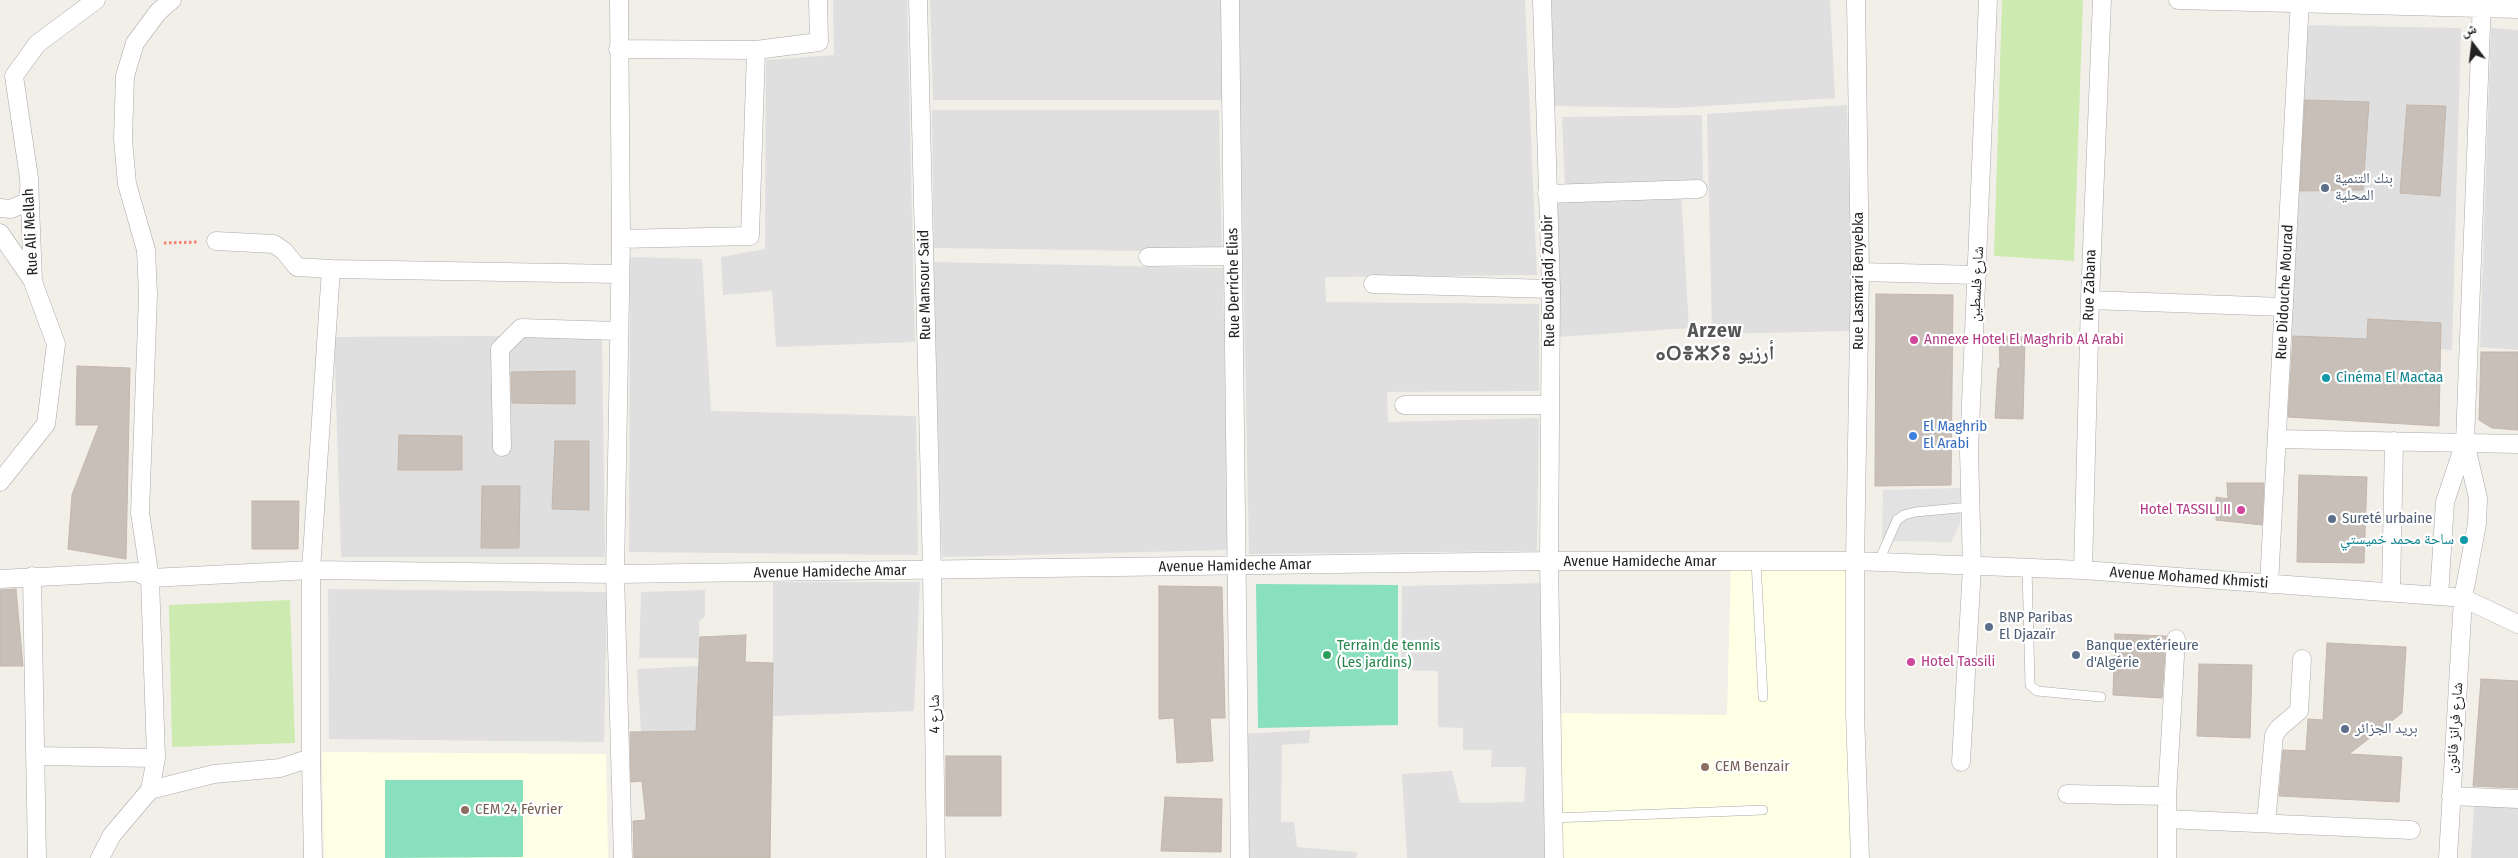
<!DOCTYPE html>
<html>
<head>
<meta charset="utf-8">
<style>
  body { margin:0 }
  #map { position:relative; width:2518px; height:858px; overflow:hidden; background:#f2efe9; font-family:"Fira Sans Condensed","Noto Naskh Arabic",sans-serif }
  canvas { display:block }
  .north { position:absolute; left:2448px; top:20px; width:50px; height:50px; -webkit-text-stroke:4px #fff; paint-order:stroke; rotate:345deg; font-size:14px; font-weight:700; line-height:20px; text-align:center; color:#222 }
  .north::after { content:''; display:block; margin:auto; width:18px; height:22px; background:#222; clip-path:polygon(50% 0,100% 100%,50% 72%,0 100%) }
</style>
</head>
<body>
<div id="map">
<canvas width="2518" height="858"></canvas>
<div class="north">ش</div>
</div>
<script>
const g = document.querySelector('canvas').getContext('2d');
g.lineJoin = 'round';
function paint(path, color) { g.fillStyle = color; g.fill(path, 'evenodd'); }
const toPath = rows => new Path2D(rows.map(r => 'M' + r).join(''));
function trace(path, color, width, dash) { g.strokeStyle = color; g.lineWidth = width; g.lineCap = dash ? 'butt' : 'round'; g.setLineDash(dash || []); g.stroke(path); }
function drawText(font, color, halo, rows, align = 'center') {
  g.font = font + ' "Fira Sans Condensed","Noto Naskh Arabic","Noto Sans Tifinagh",sans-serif'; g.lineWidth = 4.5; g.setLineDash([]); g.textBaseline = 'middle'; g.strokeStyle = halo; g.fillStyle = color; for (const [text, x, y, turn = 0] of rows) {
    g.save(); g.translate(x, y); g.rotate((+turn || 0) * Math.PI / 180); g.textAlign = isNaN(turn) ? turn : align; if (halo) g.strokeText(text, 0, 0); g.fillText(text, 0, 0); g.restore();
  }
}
paint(toPath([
  [833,0,907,0,915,342,776,347,772,291,723,295,721,257,765,249,766,60,834,55],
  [930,0,1223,0,1222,100,933,100],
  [1238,0,1525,0,1537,275,1325,277,1326,302,1539,304,1539,391,1387,392,1388,422,1539,418,1537,551,1249,554],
  [1551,0,1830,0,1835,98,1674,108,1553,106],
  [2303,25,2461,28,2452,350,2282,338],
  [2491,28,2518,30,2518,350,2480,347],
  [1847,105,1853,331,1712,334,1707,114],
  [932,110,1219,110,1222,252,934,248],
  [1702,115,1703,186,1565,189,1562,117],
  [1681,191,1689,328,1558,337,1550,198],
  [630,257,702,259,711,411,916,416,918,555,629,552],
  [933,262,1223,268,1228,550,942,557],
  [602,335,605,557,341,557,334,337],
  [773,582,920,582,914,711,773,716],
  [1546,583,1548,858,1407,858,1402,774,1452,771,1460,803,1524,802,1526,767,1491,767,1492,750,1463,750,1463,728,1438,727,1438,671,1401,670,1402,586],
  [328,589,607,592,604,742,329,739],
  [705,590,705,617,699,621,700,658,639,658,641,592],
  [699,666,696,731,641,732,637,669],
  [1310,730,1309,743,1282,745,1281,822,1294,822,1297,847,1357,852,1356,858,1247,858,1243,734],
  [2474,805,2518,808,2518,858,2471,858]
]), '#e0dfdf');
paint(toPath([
  [1855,561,1860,858,1554,858,1552,713,1727,715,1731,562],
  [322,752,606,754,608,858,324,858]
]), '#ffffe5');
paint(toPath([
  [2002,0,2083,0,2074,261,1994,256],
  [290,600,295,743,172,747,169,605]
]), '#cdebb0');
paint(toPath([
  [1256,584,1398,585,1398,725,1258,728],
  [385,780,523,780,523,857,385,858]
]), '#88e0be');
paint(toPath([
  [1961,488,1960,524,1951,542,1882,541,1883,490]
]), '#e2e2e2');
const building = toPath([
  [2305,100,2369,102,2363,190,2300,191,2305,100],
  [2407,105,2446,106,2440,196,2400,193,2407,105],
  [1876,294,1953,295,1951,485,1875,486,1876,294],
  [2368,319,2441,323,2439,426,2288,417,2293,336,2367,339,2368,319],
  [1999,336,2025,337,2023,419,1995,418,1998,368,2000,368,1999,336],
  [2481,352,2518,352,2518,430,2492,428,2479,420,2481,352],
  [77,366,130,368,126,559,68,549,72,495,99,425,76,425,77,366],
  [575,371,575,404,512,403,511,372,575,371],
  [399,435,462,436,462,470,398,470,399,435],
  [555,441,589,441,589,510,552,509,555,441],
  [2299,475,2367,477,2364,563,2297,562,2299,475],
  [2227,483,2264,483,2262,525,2216,520,2216,497,2228,499,2227,483],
  [482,486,520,486,519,548,481,548,482,486],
  [252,501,299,501,298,549,252,549,252,501],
  [1159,586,1222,587,1225,718,1210,718,1213,761,1177,763,1174,718,1159,719,1159,586],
  [16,589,23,666,0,666,0,590,16,589],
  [2115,634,2166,636,2162,698,2113,695,2115,634],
  [746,635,745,662,773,663,770,858,634,858,633,821,646,820,642,781,631,782,630,732,696,731,700,637,746,635],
  [2327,643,2406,647,2402,713,2349,754,2402,757,2399,802,2279,796,2283,750,2306,751,2308,719,2323,720,2327,643],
  [2199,664,2252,665,2250,738,2197,736,2199,664],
  [2481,679,2518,681,2518,788,2473,786,2481,679],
  [946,756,1001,756,1001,816,946,816,946,756],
  [1165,797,1222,799,1221,852,1161,851,1165,797]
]);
paint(building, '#c7bfb8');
trace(building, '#c4b6ab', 1);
const lane = toPath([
  [1756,561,1763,697],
  [1878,563,1897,520,1904,515,1915,512,1970,507],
  [2027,568,2030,685,2037,691,2101,697],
  [1553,818,1763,810]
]);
const street = toPath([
  [619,0,621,239,615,574,623,858],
  [918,0,932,571,936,858],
  [1230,0,1240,858],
  [1542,0,1551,289,1549,561,1554,858],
  [1856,0,1860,272,1855,561,1855,713,1860,858],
  [2178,0,2518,9],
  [618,49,756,50,819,42,818,0],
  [1547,194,1698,189],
  [0,208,11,209,29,201,29,190],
  [0,233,33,281],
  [621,239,750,236,756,50],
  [216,241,274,244,284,251,297,267,331,269],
  [1148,257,1233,256],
  [1860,272,1977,275],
  [1373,284,1551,289],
  [2090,300,2284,307],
  [1404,405,1549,405],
  [2277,439,2518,444],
  [502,447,500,349,521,328,618,331],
  [0,482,46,424,56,344,33,282,29,178,14,76,37,44,96,0],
  [2083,570,2090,300,2102,0],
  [32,576,37,858],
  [0,579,136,572,150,578,311,570,615,574,1549,561,1855,561,2083,570,2439,596,2463,598,2518,624],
  [2269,584,2300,0],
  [2391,592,2394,441],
  [2439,596,2445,502,2465,442],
  [35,756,156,758],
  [1961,762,1972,567,1969,451,1988,0],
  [150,790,156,758,150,578,140,513,148,295,146,250,127,184,123,139,125,76,135,43,158,12,172,0],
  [2067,794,2167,796],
  [2451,796,2518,799],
  [2167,819,2411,830],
  [2266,823,2274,735,2279,728,2299,711,2302,659],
  [100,858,112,835,150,790,214,774,280,768,311,758],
  [313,858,311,758,311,570,331,269,619,274],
  [2167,858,2167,796,2176,639],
  [2448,858,2463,598,2477,524,2478,498,2465,442,2482,0]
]);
trace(lane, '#a9a9a9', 10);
trace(street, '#a9a9a9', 19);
trace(toPath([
  [164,243,197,242]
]), '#fa8072', 3, [2.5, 2.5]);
trace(lane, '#fff', 9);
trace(street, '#fff', 18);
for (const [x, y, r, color] of [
  [2325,188,5,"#5c6f8a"],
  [1914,340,5,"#d1479c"],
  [2326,378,5,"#0f9aa8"],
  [1913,436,5,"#3f7fe0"],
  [2241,510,5,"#d1479c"],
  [2332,519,5,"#5c6f8a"],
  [2464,540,5,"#0f9aa8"],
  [1989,627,5,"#5c6f8a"],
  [1327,655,5,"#2e9e5b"],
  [2076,655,5,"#5c6f8a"],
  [1911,662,5,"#d1479c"],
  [2345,729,5,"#5c6f8a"],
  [1705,767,5,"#8d6e63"],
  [465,810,5,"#8d6e63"]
]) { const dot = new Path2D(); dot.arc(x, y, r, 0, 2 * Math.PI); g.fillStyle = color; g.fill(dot); trace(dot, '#fff', 2); }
drawText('15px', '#4e5e75', '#fff', [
  ["بنك التنمية",2335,179],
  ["المحلية",2335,196],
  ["Sureté urbaine",2342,519],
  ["BNP Paribas",1999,618],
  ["El Djazaïr",1999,635],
  ["Banque extérieure",2086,646],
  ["d'Algérie",2086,663],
  ["بريد الجزائر",2355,729]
], 'left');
drawText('15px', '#222', '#fff', [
  ["Rue Ali Mellah",31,232,-93],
  ["Rue Bouadjadj Zoubir",1549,281,-91],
  ["Rue Lasmari Benyebka",1859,281,-90],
  ["Rue Derriche Elias",1234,283,-91],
  ["شارع فلسطين",1977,284,-87],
  ["Rue Mansour Said",925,285,-91],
  ["Rue Zabana",2090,285,-88],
  ["Rue Didouche Mourad",2285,292,-87],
  ["Avenue Hamideche Amar",1640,562],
  ["Avenue Hamideche Amar",1235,566,-1],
  ["Avenue Hamideche Amar",830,572,-1],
  ["Avenue Mohamed Khmisti",2189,578,4],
  ["شارع 4",935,714,-91],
  ["شارع فرانز فانون",2455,728,-86]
]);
drawText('15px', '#b23c85', '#fff', [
  ["Annexe Hotel El Maghrib Al Arabi",1924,340],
  ["Hotel TASSILI II",2231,510,"right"],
  ["Hotel Tassili",1921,662]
], 'left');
drawText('15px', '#0d838f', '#fff', [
  ["Cinéma El Mactaa",2336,378],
  ["ساحة محمد خميستي",2454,540,"right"]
], 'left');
drawText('15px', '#366cbe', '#fff', [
  ["El Maghrib",1923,427],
  ["El Arabi",1923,444]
], 'left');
drawText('15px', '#27864d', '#fff', [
  ["Terrain de tennis",1337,646],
  ["(Les jardins)",1337,663]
], 'left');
drawText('15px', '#785e54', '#fff', [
  ["CEM Benzair",1715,767],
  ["CEM 24 Février",475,810]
], 'left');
g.letterSpacing = '1px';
drawText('bold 20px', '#555', '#fff', [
  ["Arzew",1715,331],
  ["ⴰⵔⴻⵣⵢⵓ أرزيو",1715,354]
]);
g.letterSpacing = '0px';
</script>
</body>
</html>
